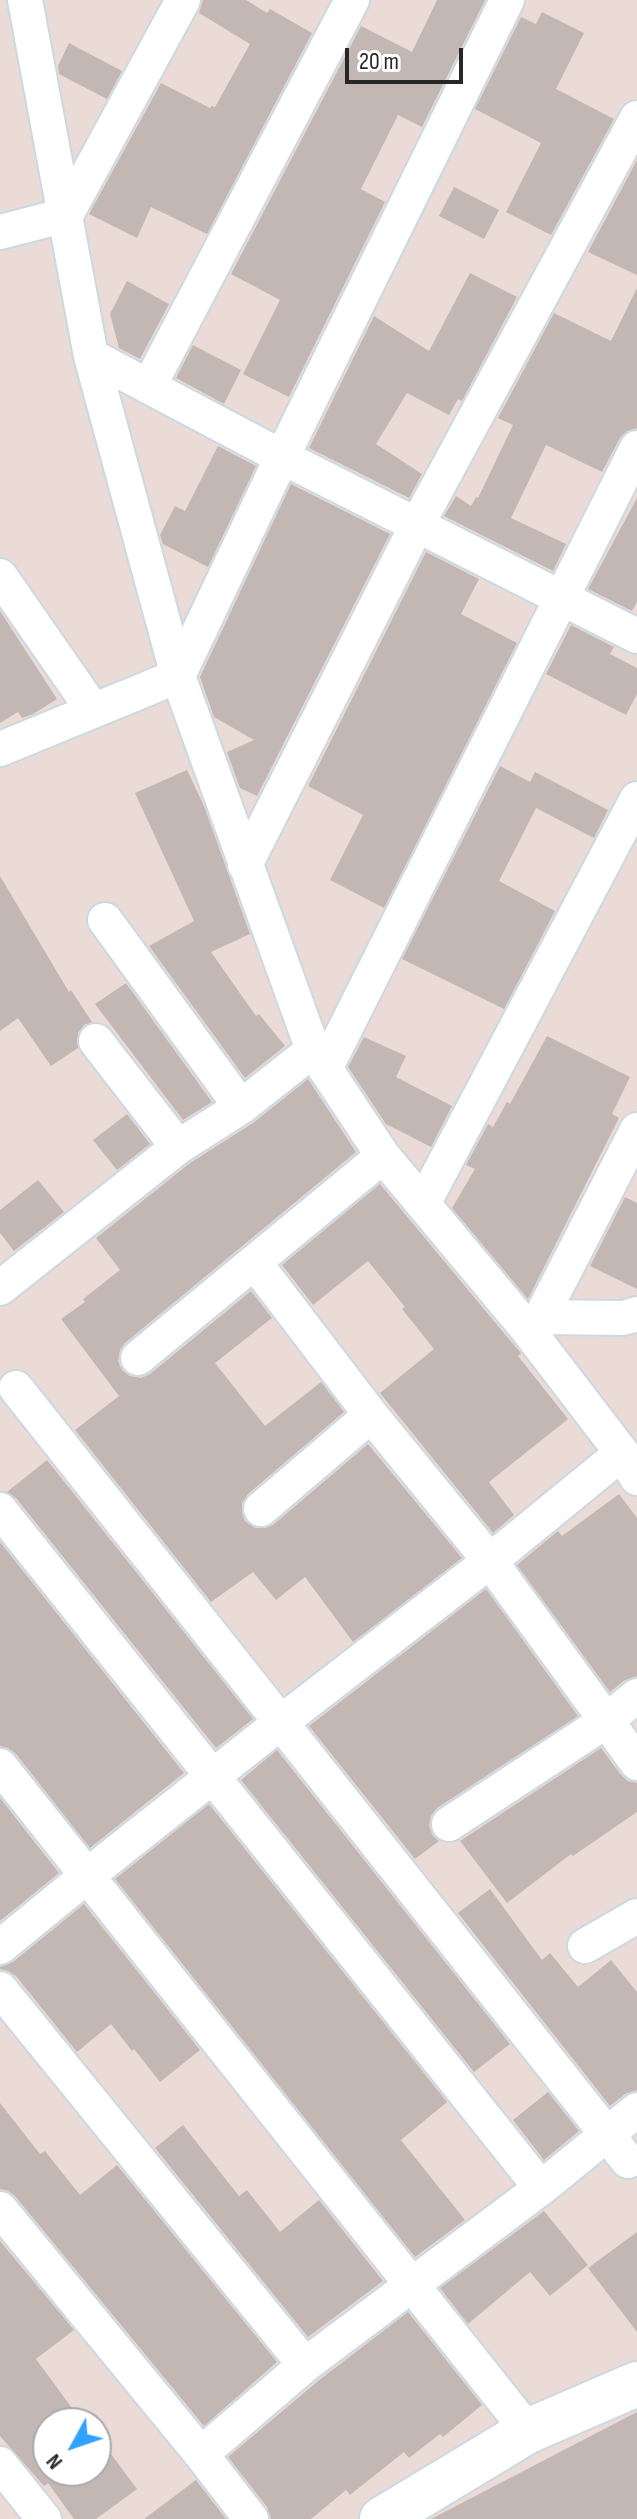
<!DOCTYPE html>
<html>
<head>
<meta charset="utf-8">
<style>
  body { margin:0 }
  #map { position:relative; width:637px; height:2519px; overflow:hidden; background:#ebdbd6; font-family:"Sofia Sans Condensed",sans-serif }
  canvas { display:block }
  .north { position:absolute; left:32px; top:2407px; width:80px; height:80px; box-sizing:border-box; background:#fff; border:2px solid #a9a9a9; border-radius:50%; rotate:230deg; font-size:22px; font-weight:700; line-height:32px; text-align:center; color:#272727 }
  .north::after { content:''; display:block; margin:auto; width:28px; height:36px; background:#30a3ff; clip-path:polygon(50% 0,100% 100%,50% 72%,0 100%) }
  .scale { position:absolute; left:345px; top:48px; width:118px; height:36px; box-sizing:border-box; border:4px solid #272727; border-top:0; padding-left:10px; font-size:24px; line-height:28px; white-space:nowrap; color:#272727; -webkit-text-stroke:6px #fff; paint-order:stroke }
</style>
</head>
<body>
<div id="map">
<canvas width="637" height="2519"></canvas>
<div class="north">N</div>
<div class="scale">20 m</div>
</div>
<script>
const g = document.querySelector('canvas').getContext('2d');
g.lineJoin = 'round';
function paint(path, color) { g.fillStyle = color; g.fill(path, 'evenodd'); }
const toPath = rows => new Path2D(rows.map(r => 'M' + r).join(''));
function trace(path, color, width, dash) { g.strokeStyle = color; g.lineWidth = width; g.lineCap = dash ? 'butt' : 'round'; g.setLineDash(dash || []); g.stroke(path); }
paint(toPath([
  [203,0,246,0,267,13,270,9,312,33,207,234,151,207,137,238,89,214,161,83,210,108,212,106,215,107,250,44,199,13],
  [437,0,485,0,422,127,398,115,361,189,385,202,289,397,243,374,280,300,231,274,361,26,412,52],
  [542,12,584,33,556,89,614,119,551,235,506,212,541,143,475,109,521,17,536,24],
  [69,43,122,71,107,99,59,74,58,66],
  [637,160,637,275,588,252],
  [454,187,499,210,484,239,439,216],
  [470,273,517,297,462,401,458,399,449,415,407,393,376,444,422,474,409,498,309,448,374,316,429,351],
  [127,281,169,304,140,359,119,348,110,314],
  [637,288,637,428,627,431,620,438,602,472,546,445,511,518,566,544,553,571,444,516,456,496,471,506,476,497,478,498,513,425,498,418,554,313,611,341],
  [193,345,241,370,224,404,176,378],
  [218,446,256,466,208,567,163,544,160,535,175,506,185,511],
  [291,484,390,534,257,796,240,788,227,752,254,740,214,717,200,677],
  [637,498,637,602,632,611,588,589],
  [426,552,479,579,461,614,517,643,384,908,330,880,363,815,308,786],
  [0,611,57,699,33,714,22,718,18,712,0,723],
  [571,625,614,647,610,654,637,668,637,694,626,715,546,674],
  [500,766,530,782,535,772,608,810,594,838,536,808,499,881,555,911,504,1009,402,959],
  [187,770,204,806,250,934,211,952,256,1016,259,1014,285,1046,245,1078,149,946,194,921,135,793],
  [0,876,69,992,71,990,92,1022,84,1025,78,1033,78,1048,51,1066,18,1018,0,1031],
  [126,983,212,1102,183,1120,95,1004],
  [547,1036,630,1077,612,1114,619,1118,528,1299,452,1208,475,1169,466,1165,488,1124,493,1127,507,1102,510,1104],
  [364,1037,406,1056,396,1077,452,1106,431,1147,386,1124,348,1067],
  [308,1079,356,1152,125,1343,120,1350,118,1361,122,1370,130,1376,141,1378,150,1374,251,1291,272,1318,215,1363,265,1426,321,1382,344,1412,248,1494,242,1503,242,1513,245,1521,255,1528,265,1528,273,1525,368,1444,462,1558,353,1642,305,1577,276,1600,253,1572,211,1602,75,1430,119,1396,61,1319,85,1302,83,1299,120,1270,96,1238,190,1163,253,1123],
  [127,1114,150,1144,117,1170,93,1140],
  [38,1180,64,1212,14,1251,0,1233,0,1210],
  [380,1184,508,1338,521,1353,518,1356,568,1419,489,1482,514,1515,493,1533,380,1393,434,1349,402,1309,405,1307,368,1261,313,1305,282,1265],
  [625,1197,637,1203,637,1289,590,1266],
  [47,1460,253,1719,216,1748,16,1498,7,1492],
  [619,1494,637,1518,637,1676,625,1680,610,1692,517,1565,558,1531,562,1536],
  [0,1542,184,1773,90,1848,16,1754,8,1748,0,1746],
  [486,1589,578,1716,437,1808,431,1816,429,1826,433,1836,439,1841,415,1859,309,1726],
  [601,1748,621,1775,628,1781,637,1783,637,1812,573,1856,571,1854,507,1903,460,1841],
  [277,1750,510,2044,474,2072,241,1780],
  [0,1798,59,1873,0,1921],
  [209,1804,447,2102,401,2140,465,2220,415,2257,115,1879],
  [490,1889,542,1960,550,1953,578,1987,611,1960,637,1992,637,2090,625,2094,610,2106,458,1913],
  [84,1904,200,2050,160,2082,134,2049,132,2051,111,2024,77,2052,16,1976,8,1971,0,1969,0,1967,13,1962],
  [548,2092,579,2131,544,2160,513,2120],
  [0,2103,40,2154,45,2151,80,2195,117,2165,277,2362,204,2426,15,2196,8,2191,0,2189],
  [183,2125,239,2196,247,2190,280,2232,319,2200,383,2281,308,2337,155,2148],
  [544,2211,588,2265,550,2296,530,2272,468,2324,440,2288],
  [637,2232,637,2332,588,2268],
  [0,2241,74,2330,36,2359,83,2423,48,2423,48,2471,96,2471,96,2440,105,2452,108,2450,137,2489,96,2519,74,2519,48,2483,44,2486,0,2436],
  [408,2312,482,2405,443,2437,440,2434,409,2458,404,2452,350,2495,346,2490,311,2519,271,2519,267,2507,228,2457,318,2381],
  [637,2412,637,2519,431,2519],
  [196,2480,226,2519,144,2519]
]), '#c2b7b3');
const street = toPath([
  [25,0,91,356,178,676,313,1050,383,1156,524,1325,541,1317,623,1318,637,1314],
  [507,0,282,457,637,636],
  [0,232,66,215,183,0],
  [149,386,352,0],
  [0,576,93,710],
  [0,749,178,676,282,457,91,356],
  [245,865,417,525,637,118],
  [105,920,241,1107],
  [96,1041,178,1147],
  [325,1069,637,448],
  [423,1204,637,799],
  [255,1263,371,1415,490,1561,637,1763],
  [0,1288,178,1147,241,1107,313,1050],
  [541,1317,637,1130],
  [524,1325,622,1453],
  [138,1358,383,1156],
  [16,1388,628,2161],
  [261,1509,371,1415],
  [0,1510,541,2188],
  [0,1766,528,2431],
  [449,1824,606,1721,637,1696],
  [585,1946,637,1916],
  [0,1947,88,1875,280,1723,490,1561,622,1453,637,1478],
  [0,1989,305,2365],
  [0,2209,201,2454,251,2519],
  [201,2454,305,2365,541,2188,637,2110],
  [0,2464,44,2519]
]);
const secondary = toPath([
  [382,2519,528,2431,637,2384]
]);
trace(street, '#ccd8e2', 38);
trace(secondary, '#ccd8e2', 48);
trace(street, '#fff', 34);
trace(secondary, '#fff', 44);
</script>
</body>
</html>
